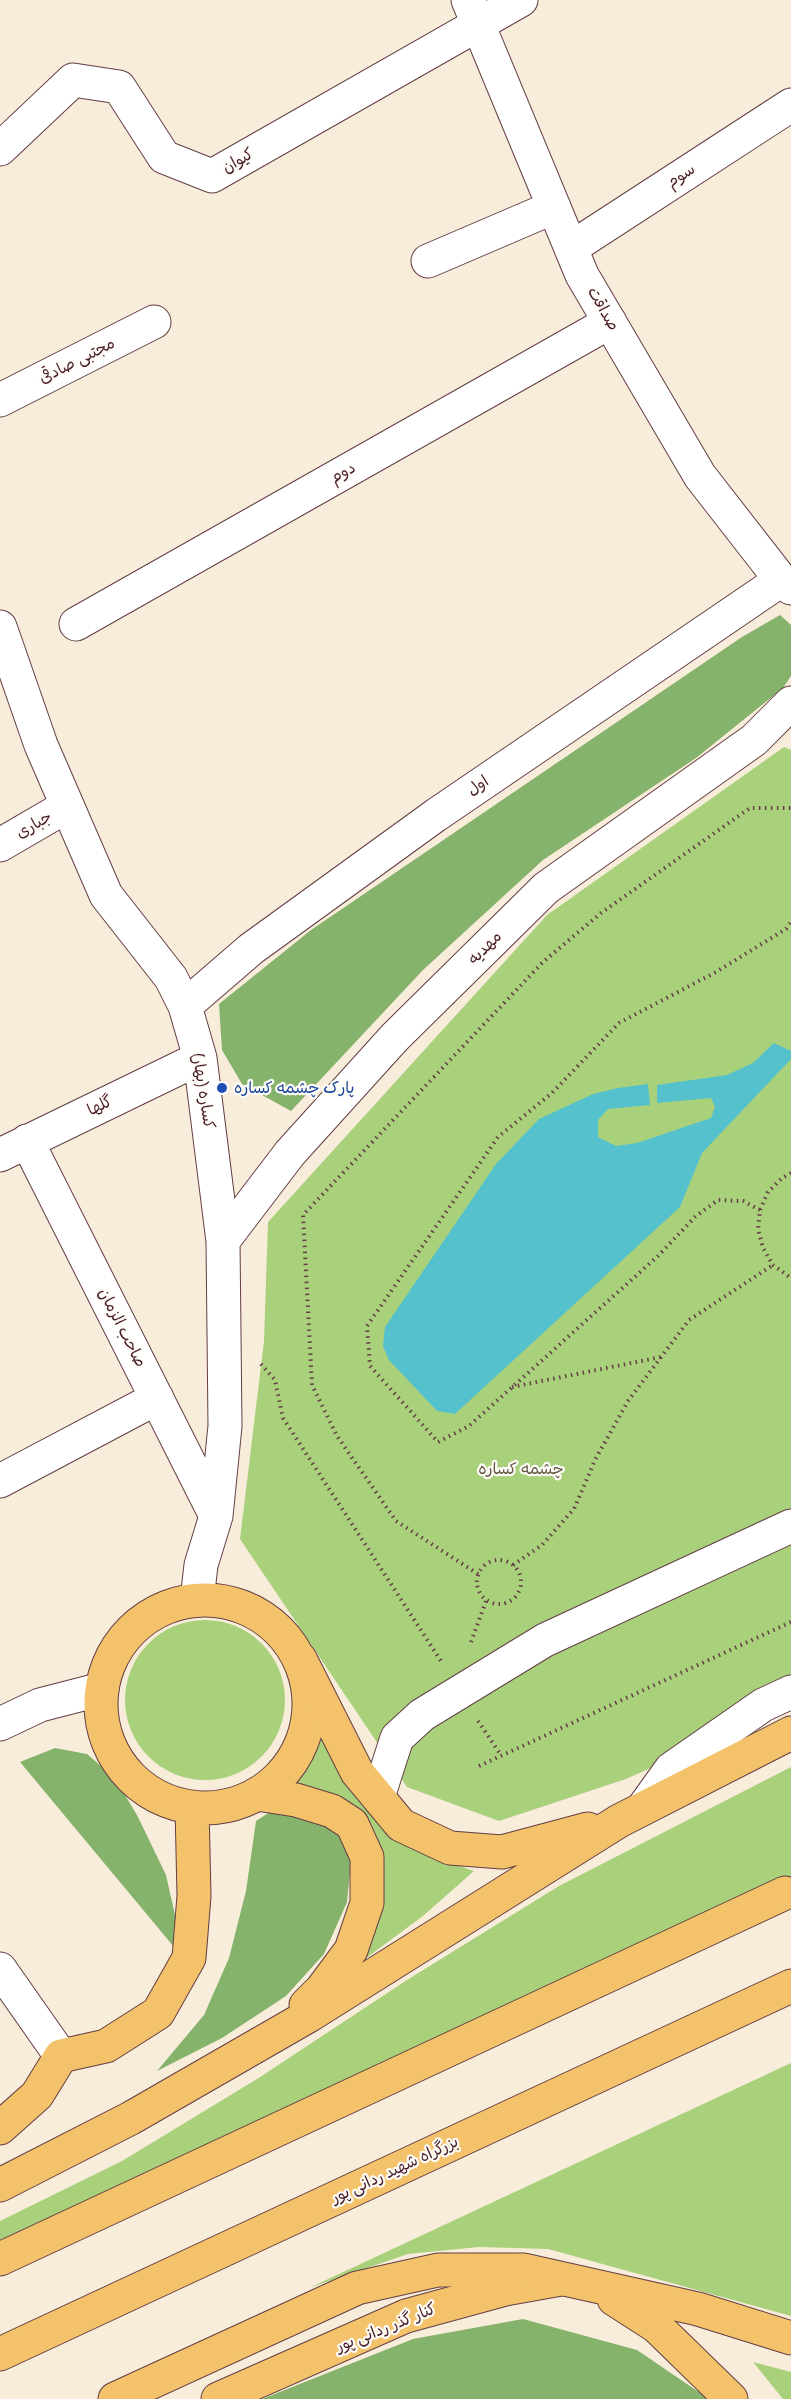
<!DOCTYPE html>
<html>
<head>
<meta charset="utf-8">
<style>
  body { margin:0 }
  canvas { display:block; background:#f8ecda }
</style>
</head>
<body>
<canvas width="791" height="2399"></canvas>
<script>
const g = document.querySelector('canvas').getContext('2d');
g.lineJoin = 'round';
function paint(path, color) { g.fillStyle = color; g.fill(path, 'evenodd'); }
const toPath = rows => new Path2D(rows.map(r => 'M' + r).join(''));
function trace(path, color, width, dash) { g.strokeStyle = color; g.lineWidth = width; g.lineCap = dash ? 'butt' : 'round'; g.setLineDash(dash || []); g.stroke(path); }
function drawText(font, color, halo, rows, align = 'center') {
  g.font = font + ' Delius,"Playpen Sans Arabic",sans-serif'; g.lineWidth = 4.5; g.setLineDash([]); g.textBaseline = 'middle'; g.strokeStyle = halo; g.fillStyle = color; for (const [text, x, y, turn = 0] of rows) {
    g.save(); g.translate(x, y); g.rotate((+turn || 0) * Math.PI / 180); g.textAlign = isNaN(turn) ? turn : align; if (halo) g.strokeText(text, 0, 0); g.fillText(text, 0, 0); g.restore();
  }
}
paint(toPath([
  [784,747,791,750,791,1705,626,1779,499,1821,407,1787,240,1539,264,1341,268,1222,547,915],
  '125 1700a80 80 0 1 1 160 0a80 80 0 1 1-160 0Z',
  [317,1709,439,1859,474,1871,423,1916,346,1973,380,1877,286,1786,298,1772,305,1754],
  [791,1767,791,1884,469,2026,0,2240,0,2221,122,2161,257,2079,407,1980,559,1886],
  [791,2063,791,2316,548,2249,479,2247,408,2254,309,2288],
  [753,2362,791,2372,791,2399,783,2399]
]), '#a9d17c');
paint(toPath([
  [780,615,791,625,791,676,783,688,696,758,543,860,423,970,291,1111,242,1084,222,1050,219,1004,311,930,742,637],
  [55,1748,87,1754,114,1777,137,1815,166,1875,177,1924,179,1953,20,1762],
  [273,1810,334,1824,352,1851,347,1902,324,1954,286,1996,222,2038,157,2071,204,2015,229,1958,246,1891,256,1821],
  [523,2319,637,2350,709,2399,262,2399,413,2339]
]), '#86b36c');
paint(toPath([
  [774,1043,791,1051,791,1059,702,1153,680,1207,455,1414,437,1411,389,1360,383,1346,385,1327,496,1164,539,1119,593,1094,618,1088,648,1084,650,1105,608,1109,598,1120,598,1137,616,1146,637,1143,711,1118,715,1107,711,1098,657,1103,657,1085,727,1075,753,1063]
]), '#54c1cc');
const minor = toPath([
  [468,0,582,275,700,476,781,580,791,588],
  [0,149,73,80,119,87,164,157,212,176,521,0],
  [571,248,791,105],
  [428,261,554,207],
  [0,400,154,322],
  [76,624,610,322],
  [0,627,41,745,106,895,171,978,185,1006,200,1058,223,1241,225,1426,216,1516,201,1565,197,1600],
  [0,845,67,806],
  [185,1006,251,949,436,815,781,580],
  [27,1141,216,1516],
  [0,1155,200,1058],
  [223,1241,290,1153,395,1037,546,888,754,740,791,703],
  [0,1481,157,1398],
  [0,1724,40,1705,102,1689],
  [378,1797,397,1738,422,1715,545,1640,791,1526],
  [643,1808,671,1769,763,1705,791,1692],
  [0,1969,61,2056]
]);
const major = toPath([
  '101 1704a104 104 0 1 1 208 0a104 104 0 1 1-208 0Z',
  [0,2128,37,2095,61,2056,106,2046,158,2013,189,1958,194,1896,192,1807],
  [218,2399,406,2316,505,2289,561,2279]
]);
const highway = toPath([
  [300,1659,357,1772,401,1825,450,1848,502,1852,588,1829],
  [257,1794,296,1800,332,1811,352,1824,367,1857,367,1903,351,1950,322,1989,306,2005],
  [0,2185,131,2118,310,2015,619,1821,791,1733],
  [0,2259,785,1893],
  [614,2299,656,2326,731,2399],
  [0,2354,791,1986],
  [115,2399,357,2288,438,2270,524,2270,698,2309,791,2338]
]);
trace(minor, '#643e45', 35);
trace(major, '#643e45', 35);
trace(highway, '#643e45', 35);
trace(toPath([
  [791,1173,782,1178,768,1192,760,1210,758,1229,763,1248,773,1265,791,1278],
  [760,1210,743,1201,718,1200,695,1217,658,1256,469,1426,438,1442,370,1366,367,1326,498,1137,552,1093,619,1023,716,972,786,929,791,922],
  [261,1364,275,1380,283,1418,441,1661],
  [512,1387,661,1357],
  '477 1582a22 22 0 1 1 44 0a22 22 0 1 1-44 0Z',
  [513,1565,542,1545,574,1509,595,1460,628,1401,689,1320,773,1265],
  [478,1574,396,1521,337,1436,312,1385,303,1215,543,962,601,913,750,808,791,808],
  [471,1642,486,1601],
  [478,1721,501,1755],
  [479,1766,791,1622]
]), '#643e45', 4, [1.5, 4.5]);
trace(minor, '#fff', 33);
trace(major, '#f3c26a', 33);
trace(highway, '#f3c26a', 33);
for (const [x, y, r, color] of [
  [222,1088,6,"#1a4fb4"]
]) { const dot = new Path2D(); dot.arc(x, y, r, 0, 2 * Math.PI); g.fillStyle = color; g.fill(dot); trace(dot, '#fdfcf7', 2); }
drawText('16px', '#4a1f2b', '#fdfcf7', [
  ["کیوان",238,161,-30],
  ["سوم",681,176,-33],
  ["صداقت",603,309,60],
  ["مجتبی صادقی",77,361,-27],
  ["دوم",343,473,-29],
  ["اول",478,786,-34],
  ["جباری",34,825,-30],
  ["مهدیه",485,948,-45],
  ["کساره (بهار)",203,1091,81],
  ["گلها",100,1106,-26],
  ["صاحب الزمان",122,1328,63],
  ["بزرگراه شهید ردانی پور",395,2170,-25],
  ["کنار گذر ردانی پور",386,2328,-22]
]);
drawText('16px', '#164399', '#fdfcf7', [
  ["پارک چشمه کساره",234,1088]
], 'left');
drawText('16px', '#665443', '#fdfcf7', [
  ["چشمه کساره",521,1469]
]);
</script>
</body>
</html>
